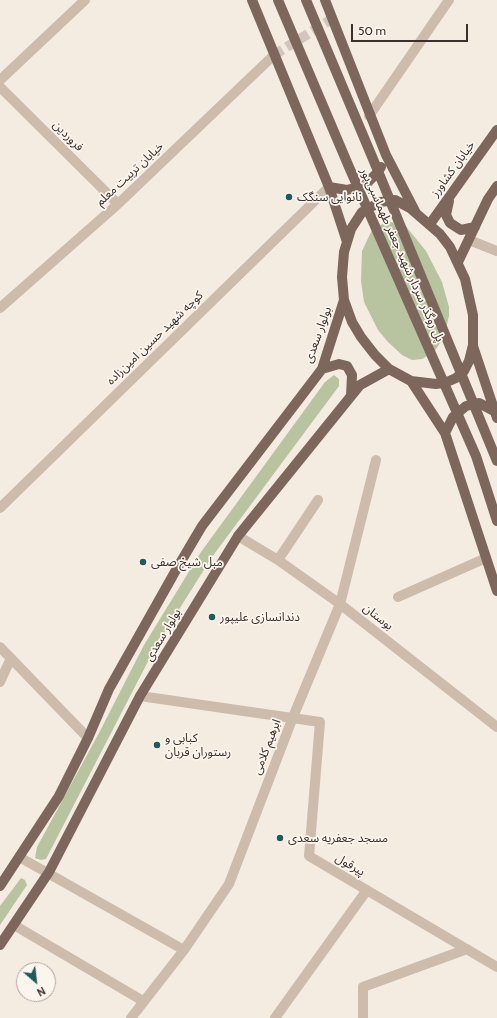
<!DOCTYPE html>
<html>
<head>
<meta charset="utf-8">
<style>
  body { margin:0 }
  #map { position:relative; width:497px; height:1018px; overflow:hidden; background:#f4ebe1; font-family:Cabin,sans-serif }
  canvas { display:block }
  .north { position:absolute; left:16px; top:962px; width:40px; height:40px; box-sizing:border-box; background:#fbf5ee; border:1px solid #aea6a0; border-radius:50%; rotate:152deg; font-size:11px; font-weight:700; line-height:16px; text-align:center; color:#3b302b }
  .north::after { content:''; display:block; margin:auto; width:14px; height:18px; background:#1f5a5e; clip-path:polygon(50% 0,100% 100%,50% 72%,0 100%) }
  .scale { position:absolute; left:351px; top:24px; width:117px; height:18px; box-sizing:border-box; border:2px solid #3b302b; border-top:0; padding-left:5px; font-size:12px; line-height:14px; white-space:nowrap; color:#3b302b; -webkit-text-stroke:3px #fbf5ee; paint-order:stroke }
</style>
</head>
<body>
<div id="map">
<canvas width="497" height="1018"></canvas>
<div class="north">N</div>
<div class="scale">50 m</div>
</div>
<script>
const g = document.querySelector('canvas').getContext('2d');
g.lineJoin = 'round';
function paint(path, color) { g.fillStyle = color; g.fill(path, 'evenodd'); }
const toPath = rows => new Path2D(rows.map(r => 'M' + r).join(''));
function trace(path, color, width, dash) { g.strokeStyle = color; g.lineWidth = width; g.lineCap = dash ? 'butt' : 'round'; g.setLineDash(dash || []); g.stroke(path); }
function drawText(font, color, halo, rows, align = 'center') {
  g.font = font + ' Cabin,"Noto Sans Arabic",sans-serif'; g.lineWidth = 3.5; g.setLineDash([]); g.textBaseline = 'middle'; g.strokeStyle = halo; g.fillStyle = color; for (const [text, x, y, turn = 0] of rows) {
    g.save(); g.translate(x, y); g.rotate((+turn || 0) * Math.PI / 180); g.textAlign = isNaN(turn) ? turn : align; if (halo) g.strokeText(text, 0, 0); g.fillText(text, 0, 0); g.restore();
  }
}
paint(toPath([
  [390,222,404,224,426,251,442,282,449,307,449,316,444,337,434,352,422,359,412,360,402,355,388,342,378,330,364,302,361,281,362,251,372,230,380,225],
  [334,375,339,379,339,386,212,557,156,646,46,859,41,860,35,858,37,847,100,731,144,645,201,552,325,382],
  [21,878,25,880,27,885,0,925,0,906]
]), '#b8c4a0');
trace(toPath([
  [274,55,332,19]
]), '#cfc6bd', 10, [10, 5]);
trace(toPath([
  [0,80,85,0],
  [0,87,118,204],
  [369,116,449,0],
  [469,240,497,251],
  [0,308,118,204,274,55],
  [0,508,329,187],
  [238,536,278,560,340,604,497,727],
  [278,560,318,500],
  [398,597,486,558],
  [0,647,88,738],
  [0,682,11,658],
  [140,696,320,722,309,856,497,967],
  [21,858,184,950],
  [14,925,143,1001],
  [131,1018,184,950,229,884,293,717,340,604,376,460],
  [275,1018,367,890],
  [363,1018,363,987,467,949]
]), '#cdbbac', 10);
trace(toPath([
  [252,0,329,187,347,242],
  [278,0,349,167,476,456,497,521],
  [306,0,373,159,497,461],
  [325,0,386,155,415,211],
  [329,187,347,190,365,185,378,172,381,167],
  [395,200,410,208,440,234,450,247,465,279,473,315,473,345,469,361,464,371,456,378,447,382,436,384,411,381,389,369,375,355,361,337,352,322,344,300,342,277,344,252,351,229,362,212,380,202,395,200],
  [449,201,446,215,450,223,461,230,475,227],
  [430,224,497,130],
  [458,262,488,199,497,186],
  [473,346,497,418],
  [322,369,339,364,347,366,352,375,351,396],
  [411,381,445,433,497,591],
  [445,433,453,417,466,406,479,403,494,411],
  [0,886,59,796,88,738,109,689,176,570,202,526,322,369,344,300],
  [0,945,49,872,140,696,238,536,360,385,389,369]
]), '#7d675c', 10);
for (const [x, y, r, color] of [
  [289,197,4,"#1f5a5e"],
  [143,562,4,"#1f5a5e"],
  [212,617,4,"#1f5a5e"],
  [157,745,4,"#1f5a5e"],
  [280,838,4,"#1f5a5e"]
]) { const dot = new Path2D(); dot.arc(x, y, r, 0, 2 * Math.PI); g.fillStyle = color; g.fill(dot); trace(dot, '#fbf5ee', 1.5); }
drawText('12px', '#3b302b', '#fbf5ee', [
  ["فروردین",68,136,45],
  ["خیابان کشاورز",453,169,-54],
  ["خیابان تربیت معلم",130,174,-43],
  ["پل روگذر سردار شهید جعفر طهماسبی‌پور",402,255,66],
  ["بولوار سعدی",318,335,-70],
  ["کوچه شهید حسین امین‌زاده",155,338,-44],
  ["بوستان",378,617,38],
  ["بولوار سعدی",163,635,-59],
  ["ابرهیم کلامی",267,747,-69],
  ["پیرقول",350,865,30]
]);
drawText('12px', '#3b302b', '#fbf5ee', [
  ["نانوایی سنگک",297,197],
  ["مبل شیخ صفی",151,562],
  ["دندانسازی علیپور",220,617],
  ["کبابی و",165,738],
  ["رستوران قربان",165,752],
  ["مسجد جعفریه سعدی",288,838]
], 'left');
</script>
</body>
</html>
